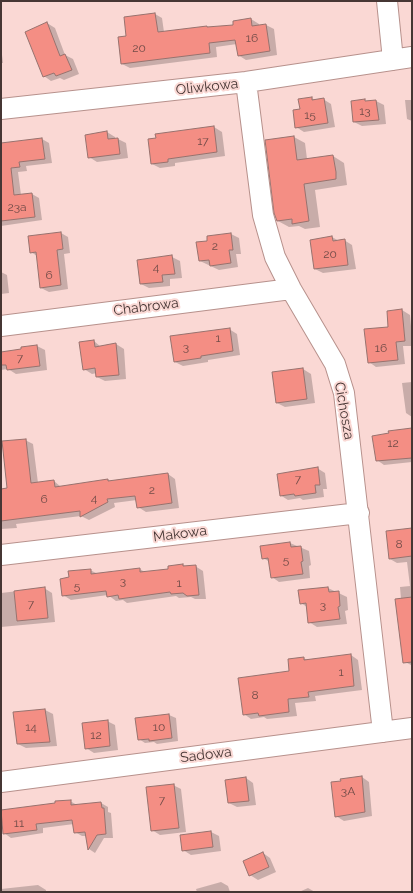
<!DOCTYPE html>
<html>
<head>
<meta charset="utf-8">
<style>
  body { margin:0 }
  #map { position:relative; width:413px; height:893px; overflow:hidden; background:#fad8d4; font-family:Raleway,sans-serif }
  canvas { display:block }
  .frame { position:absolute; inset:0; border:2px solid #463634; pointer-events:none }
</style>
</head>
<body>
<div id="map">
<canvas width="413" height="893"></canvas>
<div class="frame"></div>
</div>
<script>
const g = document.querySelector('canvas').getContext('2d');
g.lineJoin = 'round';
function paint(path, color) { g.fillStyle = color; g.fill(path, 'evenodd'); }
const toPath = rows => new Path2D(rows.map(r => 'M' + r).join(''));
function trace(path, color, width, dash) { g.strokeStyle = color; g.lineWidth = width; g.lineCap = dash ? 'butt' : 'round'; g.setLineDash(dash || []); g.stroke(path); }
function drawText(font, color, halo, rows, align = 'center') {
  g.font = font + ' Raleway,sans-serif'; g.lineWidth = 4; g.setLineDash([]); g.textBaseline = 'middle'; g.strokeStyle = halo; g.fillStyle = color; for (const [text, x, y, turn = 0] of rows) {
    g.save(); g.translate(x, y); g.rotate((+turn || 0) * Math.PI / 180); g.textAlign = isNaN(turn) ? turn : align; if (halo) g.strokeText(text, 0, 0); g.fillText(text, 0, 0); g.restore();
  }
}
paint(toPath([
  [155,14,162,18,164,32,234,26,251,19,259,24,259,26,266,25,274,29,277,55,246,60,238,55,237,44,216,47,217,57,130,68,122,64,128,37],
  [47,23,55,28,65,55,73,59,79,74,64,80,60,78,51,81,44,76],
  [1,47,3,63,2,63,2,70,1,70],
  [312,98,316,101,323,99,331,104,335,127,304,132,296,127,301,110],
  [364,100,367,102,376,101,384,105,386,124,362,126,354,122],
  [405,100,412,100,412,121,407,119],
  [214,127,222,132,225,156,175,163,175,166,160,168,152,164],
  [107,132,115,137,115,139,118,139,126,143,128,158,97,162,89,157],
  [294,137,305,143,307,159,333,156,344,163,347,185,315,190,320,227,305,229,299,226,289,227,278,221,266,141],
  [42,139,49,143,52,163,26,166,27,171,18,172,21,195,32,194,39,198,42,220,1,226,1,144],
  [61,233,68,237,70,253,64,254,68,289,49,292,41,288,37,256,31,252],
  [231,234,239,238,241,254,236,254,238,267,219,270,200,261,208,242,208,237],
  [332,237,339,241,344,240,352,245,356,269,323,273,315,269,312,240],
  [172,257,180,261,182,278,170,279,170,286,149,288,141,284,138,261],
  [1,272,7,275,9,293,1,294],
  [402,310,410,315,412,337,412,346,403,346,405,364,376,367,369,362,389,327,388,312],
  [229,329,237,334,240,355,208,360,208,362,183,366,175,362],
  [94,341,101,347,116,344,124,349,126,379,105,381,97,377,97,373,92,374,84,369],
  [37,346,45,350,47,370,16,374,8,369,1,370,1,353,22,350],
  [303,369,311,374,315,403,285,407,277,403],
  [412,382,412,417,406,413,402,383],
  [412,429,412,462,384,465,377,460],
  [25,440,33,444,38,483,54,481,61,487,108,480,110,481,168,474,175,479,179,508,146,512,138,507,137,500,114,503,115,507,89,520,81,516,16,524,17,528,1,529,1,490,9,488],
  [317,468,325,473,327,489,323,489,324,497,303,500,300,498,288,500,280,495],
  [412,529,412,665,411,665,403,661,401,599,400,587,410,586,407,562,397,563,390,559],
  [290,543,309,551,311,565,309,566,310,578,279,582,272,577,270,562,263,558],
  [183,565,187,567,195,566,203,571,206,599,195,599,191,597,179,598,176,596,127,603,123,600,116,601,108,595,71,600,63,595,90,570,98,574,140,569,146,573,169,570,169,566],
  [44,588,52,593,55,622,1,627,1,593],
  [328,588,347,597,348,610,345,611,347,624,317,627,309,622,307,607,301,603],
  [351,655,358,660,362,690,315,696,316,701,295,703,297,716,267,719,264,717,251,719,244,714,304,658,308,661],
  [45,710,53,714,57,746,26,748,18,744],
  [169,715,176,718,178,741,157,744,154,742,145,743,139,739,136,719],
  [107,721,115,725,118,750,94,753,86,748],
  [362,777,369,782,372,816,344,821,336,816,342,782],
  [246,778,253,783,256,805,237,807,229,803],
  [173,785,181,789,186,832,160,835,152,830],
  [70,801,77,805,101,803,108,807,108,812,111,813,113,838,104,838,95,853,89,849,87,836,82,836,75,832,74,824,43,828,43,833,11,838,4,833],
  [211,832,219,836,221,851,191,855,183,850],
  [263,853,270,858,276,872,258,880,250,875],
  [221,882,228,886,230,892,197,892,196,889],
  [38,885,46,890,46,892,1,892,1,889],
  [308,888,315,892,299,892]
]), '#0003');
const building = toPath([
  [155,13,158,32,207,26,207,27,233,25,233,21,251,18,252,26,266,24,270,51,238,56,235,40,209,43,210,53,121,64,118,37,126,36,124,17,155,13],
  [47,22,60,56,65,54,72,70,56,76,54,73,43,77,25,32,47,22],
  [312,97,312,100,324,98,328,123,295,128,293,110,300,109,298,99,312,97],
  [365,99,365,101,376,100,379,120,353,122,351,101,365,99],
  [214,126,217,152,168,159,168,162,151,164,148,139,156,138,155,134,214,126],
  [107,131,108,139,118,138,120,154,88,158,85,135,107,131],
  [294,136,297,160,333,155,336,172,336,179,304,184,309,221,292,224,292,219,277,221,274,213,265,140,294,136],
  [42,138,45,159,19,162,20,167,11,168,14,195,32,193,35,217,1,221,1,143,42,138],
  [61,232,63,249,57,250,61,285,40,288,36,252,30,253,28,236,61,232],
  [231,233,233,250,229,250,231,263,210,266,209,260,199,261,196,242,207,241,207,236,231,233],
  [332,236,333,241,345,239,348,265,314,269,310,240,332,236],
  [172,255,175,274,162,275,163,282,140,284,137,260,172,255],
  [402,309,405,341,396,342,398,360,368,363,364,329,388,327,387,311,402,309],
  [230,328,233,351,201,356,201,358,174,362,170,336,230,328],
  [94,340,95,347,116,343,119,375,96,377,95,368,83,370,79,342,94,340],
  [37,345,40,366,7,370,6,365,1,365,1,352,21,349,21,347,37,345],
  [303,368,307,399,276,403,272,372,303,368],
  [412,428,412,458,376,461,372,436,389,433,388,431,412,428],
  [26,439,31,483,54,480,55,487,108,479,108,481,168,473,172,503,137,508,135,496,107,499,108,502,80,517,80,511,1,521,1,489,7,488,2,441,26,439],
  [318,467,320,485,315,485,316,493,295,496,294,494,280,496,277,474,318,467],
  [412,528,412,556,389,559,386,531,412,528],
  [290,542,291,547,301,546,303,561,301,562,303,574,271,578,268,558,262,559,260,546,290,542],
  [183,564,183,566,196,565,199,595,187,596,183,593,171,594,170,592,119,599,118,595,107,597,106,591,62,596,60,579,69,577,68,571,91,569,91,574,140,568,140,572,168,569,168,566,183,564],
  [45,587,48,618,17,621,14,591,45,587],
  [328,587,329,592,339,591,340,606,338,607,340,619,308,623,306,603,300,604,298,590,328,587],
  [412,597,412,662,403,663,395,599,412,597],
  [351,654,354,686,308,692,309,697,288,699,289,712,259,716,258,713,243,715,238,678,289,671,288,659,304,657,304,660,351,654],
  [45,709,50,742,17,744,13,712,45,709],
  [169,714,172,738,149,741,149,739,138,740,135,718,169,714],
  [108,720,110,746,85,749,82,723,108,720],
  [362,776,365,812,335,817,331,782,341,781,340,779,362,776],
  [246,777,249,801,228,803,225,780,246,777],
  [174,784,179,828,151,831,146,787,174,784],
  [71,800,71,805,101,802,102,808,104,808,106,834,97,835,88,850,85,832,74,833,72,820,36,824,37,830,3,834,1,810,55,803,55,801,71,800],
  [211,831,213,847,182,851,180,835,211,831],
  [263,852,269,867,249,876,243,861,263,852]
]);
paint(building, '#f48e84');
trace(building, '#97726e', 1);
const minor = toPath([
  [387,1,393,60],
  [246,82,263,215,275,257,291,289,335,364,344,393,383,732],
  [1,109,246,82,412,57],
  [1,326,291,289],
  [1,555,359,513],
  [1,782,412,728]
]);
trace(minor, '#b7918c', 22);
trace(minor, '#fff', 20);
drawText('12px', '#724c48', null, [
  ["16",252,38],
  ["20",139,48],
  ["13",365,111],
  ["15",310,115],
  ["17",203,141],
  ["23a",17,207],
  ["2",215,246],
  ["20",330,254],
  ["4",156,267],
  ["6",49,275],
  ["1",218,338],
  ["3",186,347],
  ["16",381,348],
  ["7",20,358],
  ["12",393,443],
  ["7",298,479],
  ["2",152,490],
  ["4",94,498],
  ["6",44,499],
  ["8",399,544],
  ["5",286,560],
  ["3",123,581],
  ["1",179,583],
  ["5",77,586],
  ["7",31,604],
  ["3",323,605],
  ["1",341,672],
  ["8",255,695],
  ["14",31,727],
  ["10",159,727],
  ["12",96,735],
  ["3A",348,791],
  ["7",162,800],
  ["11",19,823]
]);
drawText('14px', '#463634', '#fad8d4', [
  ["Oliwkowa",207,87,-6],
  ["Chabrowa",146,307,-7],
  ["Cichosza",344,411,80],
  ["Makowa",180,534,-7],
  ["Sadowa",206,755,-7]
]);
</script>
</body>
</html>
